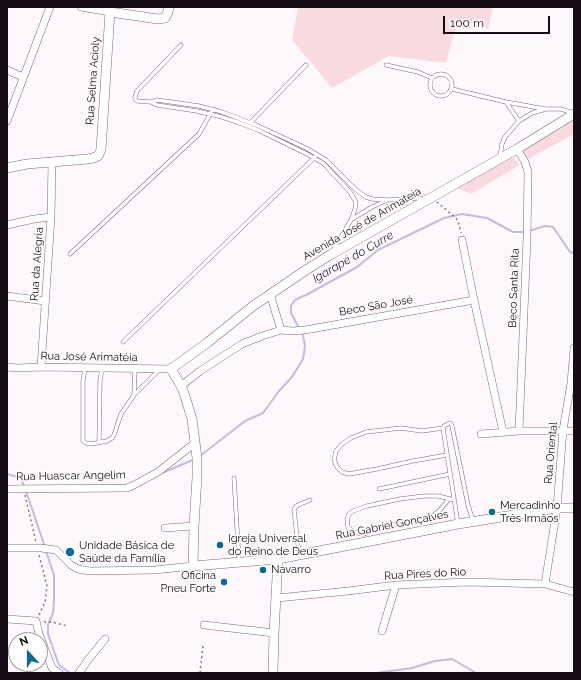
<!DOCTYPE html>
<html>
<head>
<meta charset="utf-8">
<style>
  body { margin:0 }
  #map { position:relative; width:581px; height:680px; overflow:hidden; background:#fef8fd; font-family:Raleway,sans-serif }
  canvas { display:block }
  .frame { position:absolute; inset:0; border:8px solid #160c15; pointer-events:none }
  .north { position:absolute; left:8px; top:632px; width:40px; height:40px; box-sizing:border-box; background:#fff; border:1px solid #a29ea1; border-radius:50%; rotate:339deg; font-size:11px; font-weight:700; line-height:16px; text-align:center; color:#160c15 }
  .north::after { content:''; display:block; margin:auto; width:14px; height:18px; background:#076a99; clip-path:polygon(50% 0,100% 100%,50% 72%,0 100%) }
  .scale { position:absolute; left:443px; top:16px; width:107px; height:18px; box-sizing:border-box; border:2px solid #160c15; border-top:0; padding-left:5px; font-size:12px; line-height:14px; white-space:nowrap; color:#160c15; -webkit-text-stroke:3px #fff; paint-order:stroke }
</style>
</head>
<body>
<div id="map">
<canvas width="581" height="680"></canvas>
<div class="frame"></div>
<div class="north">N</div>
<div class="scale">100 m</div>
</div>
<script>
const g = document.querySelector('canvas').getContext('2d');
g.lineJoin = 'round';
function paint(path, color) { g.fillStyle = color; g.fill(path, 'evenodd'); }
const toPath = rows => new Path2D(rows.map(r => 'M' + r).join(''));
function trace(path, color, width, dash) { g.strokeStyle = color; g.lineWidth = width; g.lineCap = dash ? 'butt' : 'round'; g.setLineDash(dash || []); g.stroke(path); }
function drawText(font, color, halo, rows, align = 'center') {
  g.font = font + ' Raleway,sans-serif'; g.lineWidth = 3; g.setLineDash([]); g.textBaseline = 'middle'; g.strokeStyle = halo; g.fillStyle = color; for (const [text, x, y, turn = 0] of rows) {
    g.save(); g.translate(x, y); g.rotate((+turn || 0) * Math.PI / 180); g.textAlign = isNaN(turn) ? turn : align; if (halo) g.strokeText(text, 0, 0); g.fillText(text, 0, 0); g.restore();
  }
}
paint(toPath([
  [298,7,493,7,488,29,458,19,446,63,389,56,332,88,292,40],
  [574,116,574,134,527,160,520,149],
  [510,157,514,158,520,165,471,194,457,188]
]), '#f9dae0');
trace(toPath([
  [529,231,545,226,553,227,570,252,574,253],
  [299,328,291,313,291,306,295,300,308,294,357,267,378,250,444,218,462,214,487,218,513,232,525,232],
  [200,456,245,421,263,413,279,391,292,377,303,359,305,346,303,335,301,332],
  [162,473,195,459],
  [7,474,21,478,24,486],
  [26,491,45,547],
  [46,551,54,575,54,601,53,613,48,625,48,634,59,665,70,673],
  [376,673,412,668,435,661,452,659,476,673]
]), '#c2bdde', 2);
const service = toPath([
  [181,45,137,91,135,97,135,99,137,101,151,102,157,100,199,106,222,112,256,125,306,148,326,160,355,189,366,197,372,199,388,200,425,198],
  [386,65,418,72,432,78],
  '430 85a11 11 0 1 1 22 0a11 11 0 1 1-22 0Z',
  [452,89,506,102,519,121],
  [151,102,157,105,197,111,222,117,237,122,258,130,307,154,323,163,350,192,356,202,355,209,351,220,332,252],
  [506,102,545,109],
  [250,123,306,65],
  [500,157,502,144,505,137,519,121,532,113,546,109,561,109,573,113],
  [352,219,372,207,387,200],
  [70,254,199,134,213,109],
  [123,342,315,157],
  [85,368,83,381,83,441,86,443,91,444,107,441,112,438,114,435,121,414,134,395,135,369],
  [134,395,160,369],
  [443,428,458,524],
  [99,442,100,381,102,368],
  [447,455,413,461,377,469,349,474,342,472,337,467,334,460,336,451,342,444,351,438,366,432,401,428,422,431,443,428,444,426,450,423,451,424,452,426,468,505,473,521],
  [234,478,239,561],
  [379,489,450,474],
  [449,499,440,510,434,515,420,519,385,527,363,534,353,532,348,527,347,519,349,514,353,511,367,506,400,499,424,496,438,496,454,500],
  [299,553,294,510,296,506,310,500]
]);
const minor = toPath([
  [81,7,110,12,109,7],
  [7,70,23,77],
  [7,121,50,7],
  [517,149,525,162,528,172,527,239,519,431],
  [7,225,34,219,51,217],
  [462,240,474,300,503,432],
  [270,294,281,330],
  [7,296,45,301],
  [7,367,17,368,41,367,171,369],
  [41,367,51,217,52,162],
  [181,386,200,371,242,344,262,336,281,330,293,331,305,330,474,300],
  [481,434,519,431,574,431],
  [7,489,127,488,134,485,158,472,195,443],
  [165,528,194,526],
  [7,548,41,548,56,550,71,565,78,569,90,571,154,570,193,566],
  [545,584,557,508,563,430,571,383,574,348],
  [277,598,348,591,396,585,467,582,545,584,574,592],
  [7,619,36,621,39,634,52,668,59,673],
  [204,625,274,633],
  [382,631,396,585],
  [79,673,88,660,105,639]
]);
const tertiary = toPath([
  [574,114,517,149,330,255,306,270,253,306,207,343,171,369,181,386,184,393,192,419,197,458,197,477,194,526,193,566,278,559,458,524,557,508,574,508],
  [7,168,27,164,88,159,93,158,98,156,100,152,101,149,110,12,158,19,165,18,168,12,169,7],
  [273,673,274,633,278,559]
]);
trace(service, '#7e657c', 4.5);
trace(minor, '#7e657c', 8);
trace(tertiary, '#7e657c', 10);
trace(toPath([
  [437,202,456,218,458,221,461,233],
  [25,495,36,542],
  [39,615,45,602,47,586,39,555],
  [44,622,52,622,68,626],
  [200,673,203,646]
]), '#80777f', 1.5, [2, 3]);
trace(service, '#fff', 3.5);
trace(minor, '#fff', 7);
trace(tertiary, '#fff', 9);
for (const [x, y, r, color] of [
  [492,512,4,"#076a99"],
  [220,545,4,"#076a99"],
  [70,552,5,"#076a99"],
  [263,570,4,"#076a99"],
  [224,582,4,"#076a99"]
]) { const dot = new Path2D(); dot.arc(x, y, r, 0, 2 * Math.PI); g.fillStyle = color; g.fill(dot); trace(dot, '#fff', 1.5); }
drawText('11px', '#160c15', '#fff', [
  ["Rua Selma Acioly",93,81,-86],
  ["Avenida José de Arimateia",362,224,-30],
  ["Rua da Alegria",37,264,-86],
  ["Beco Santa Rita",514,288,-88],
  ["Beco São José",376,306,-10],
  ["Rua José Arimatéia",89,357,1],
  ["Rua Oriental",551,453,-85],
  ["Rua Huascar Angelim",71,476,-1],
  ["Rua Gabriel Gonçalves",392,525,-11],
  ["Rua Pires do Río",425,574,-3]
]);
drawText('11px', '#160c15', '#fff', [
  ["Mercadinho",500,506],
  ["Três Irmãos",500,519],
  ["Igreja Universal",228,539],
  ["do Reino de Deus",228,552],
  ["Unidade Básica de",79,546],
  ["Saúde da Família",79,559],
  ["Navarro",271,570],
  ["Oficina",216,576,"right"],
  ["Pneu Forte",216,589,"right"]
], 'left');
drawText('italic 12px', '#2b204b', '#fff', [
  ["Igarapé do Curre",353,257,-30]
]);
</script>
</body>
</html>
